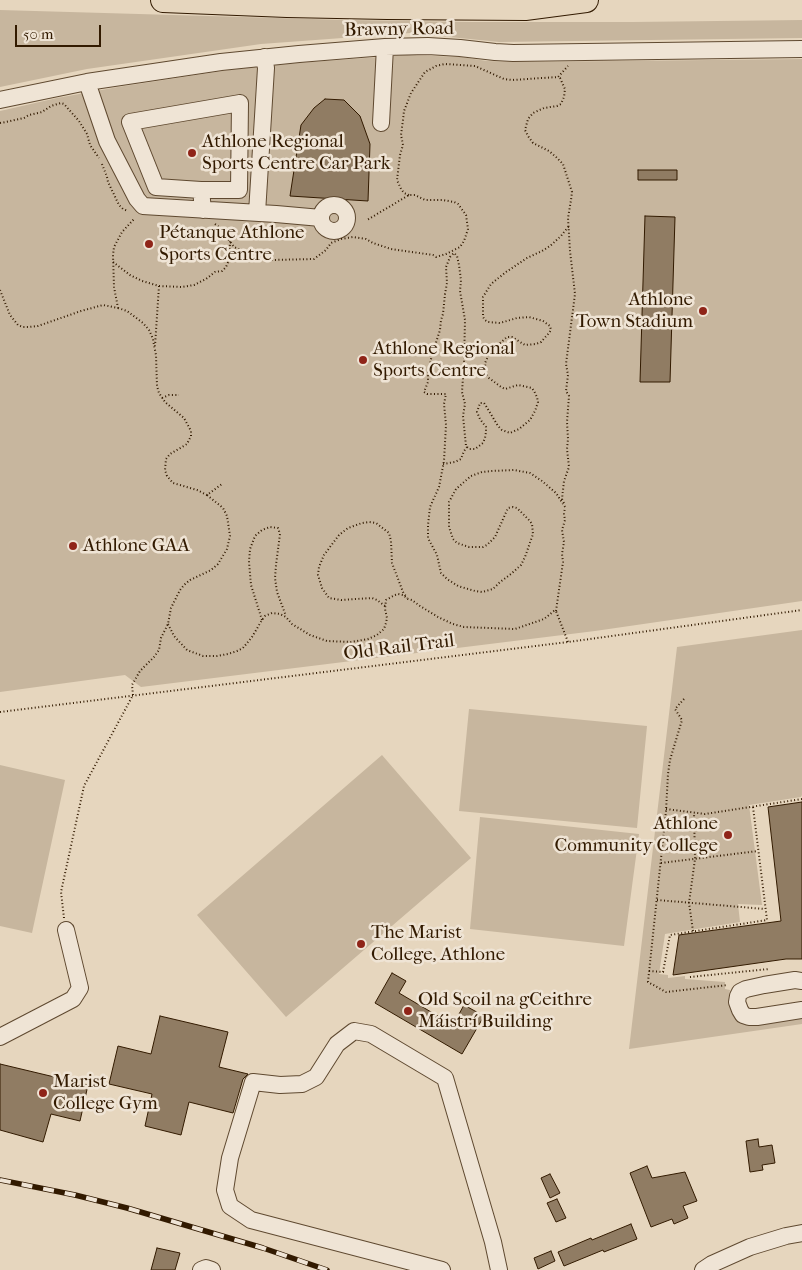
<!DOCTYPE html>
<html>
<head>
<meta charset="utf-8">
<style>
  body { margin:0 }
  #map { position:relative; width:802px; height:1270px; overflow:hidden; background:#e6d6be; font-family:"IM FELL French Canon",serif }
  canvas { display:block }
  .scale { position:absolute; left:15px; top:25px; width:86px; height:22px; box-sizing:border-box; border:2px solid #321a00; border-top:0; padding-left:6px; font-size:15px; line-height:18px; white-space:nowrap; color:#321a00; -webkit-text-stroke:4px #efe4d5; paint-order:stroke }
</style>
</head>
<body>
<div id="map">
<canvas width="802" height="1270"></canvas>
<div class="scale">50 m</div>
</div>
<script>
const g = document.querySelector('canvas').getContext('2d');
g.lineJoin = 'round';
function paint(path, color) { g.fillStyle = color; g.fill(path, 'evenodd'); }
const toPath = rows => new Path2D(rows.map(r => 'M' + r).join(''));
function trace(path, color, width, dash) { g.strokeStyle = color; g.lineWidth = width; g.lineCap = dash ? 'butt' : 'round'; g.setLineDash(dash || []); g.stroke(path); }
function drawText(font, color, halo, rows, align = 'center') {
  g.font = font + ' "IM FELL French Canon",serif'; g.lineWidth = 5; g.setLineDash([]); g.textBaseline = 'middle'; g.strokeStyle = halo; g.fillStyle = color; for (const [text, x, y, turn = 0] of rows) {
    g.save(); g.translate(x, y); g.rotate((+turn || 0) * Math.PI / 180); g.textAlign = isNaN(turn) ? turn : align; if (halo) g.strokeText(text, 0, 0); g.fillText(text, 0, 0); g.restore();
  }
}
paint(toPath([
  [0,10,347,20,472,22,633,22,802,20,802,38,499,42,410,33,329,39,261,44,87,69,0,87],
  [407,55,461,57,487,61,520,62,802,59,802,601,595,631,141,687,125,675,0,692,0,111,57,98,118,87,229,70,297,63],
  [802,630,802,795,801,797,749,805,762,905,738,904,740,922,665,934,659,974,668,975,668,978,685,976,685,979,725,982,725,989,730,990,729,995,729,1002,730,1007,732,1012,802,1017,802,1024,629,1049,677,647],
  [469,709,647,726,637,828,459,811],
  [382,755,471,858,286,1017,197,915],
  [0,765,65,780,32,933,0,926],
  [480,817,639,834,624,946,470,929]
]), '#c7b69e');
const building = toPath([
  [325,99,344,100,360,116,370,144,368,201,290,196,301,125,314,108,325,99],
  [638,170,677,170,677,180,638,180,638,170],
  [645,216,675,217,670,382,640,382,645,216],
  [802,802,802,959,786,959,673,975,679,935,781,921,768,807,802,802],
  [392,973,406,981,399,993,453,1025,464,1005,484,1016,462,1054,375,1003,392,973],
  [160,1016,228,1032,219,1067,248,1074,243,1079,233,1113,189,1102,181,1135,145,1126,152,1094,109,1084,118,1046,151,1054,160,1016],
  [0,1064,88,1085,80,1121,51,1114,43,1142,0,1130,0,1064],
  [758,1139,759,1147,772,1145,775,1163,762,1165,763,1170,750,1172,746,1141,758,1139],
  [647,1166,652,1178,685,1172,697,1201,683,1206,688,1218,674,1224,672,1219,651,1227,630,1173,647,1166],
  [550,1174,560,1193,550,1198,541,1178,550,1174],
  [557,1199,566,1218,556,1222,547,1203,557,1199],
  [631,1224,637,1239,604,1252,603,1250,564,1266,558,1252,591,1238,592,1240,631,1224],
  [157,1248,180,1253,175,1270,151,1270,157,1248],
  [551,1251,555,1261,538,1269,534,1258,551,1251]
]);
paint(building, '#907c63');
trace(building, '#321a00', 1);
const minor = toPath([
  [87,82,107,141,137,199,143,206,276,214,321,218],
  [0,100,87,82,221,62,299,54,385,47,428,46,460,48,495,52,513,53,802,49],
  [381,123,385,47],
  [201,190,239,190,240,103,130,122,156,187,201,190,203,210],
  '321 218a13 13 0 1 1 26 0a13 13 0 1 1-26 0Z',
  [257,213,266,68,264,57],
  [802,981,795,980,764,985,746,989,740,992,738,996,737,1002,740,1010,743,1015,749,1017,757,1017,802,1010],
  [0,1037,73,999,80,988,66,930],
  [201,1270,206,1268,212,1270],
  [442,1270,251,1220,230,1206,225,1190,230,1158,253,1082,280,1085,302,1084,316,1077,337,1044,354,1031,371,1034,445,1078,493,1242,499,1270],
  [703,1270,712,1264,750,1247,786,1236,802,1233]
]);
const highway = toPath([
  [163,0,287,5,387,7,525,8,586,0]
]);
trace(minor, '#5f4930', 18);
trace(highway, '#321a00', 26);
trace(toPath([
  [0,123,6,122,24,118,29,115,42,112,51,106,61,103,64,104,79,121,87,134,90,145,99,158],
  [102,164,107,177,108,182,119,205,123,209,128,211],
  [409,195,404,193,401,189,397,180,400,155,403,145,401,135,403,120,404,111,411,93,425,72,436,66,445,64,475,66,504,79,512,80,558,77],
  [215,224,224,231,229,240,234,247,248,253,271,260,314,259,326,250,331,243,341,239,353,237,366,239,373,243,391,249,433,255,436,257,446,254,460,247,464,241,468,229,466,215,458,204,454,202,443,200,425,200,415,195,409,195,367,220],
  [113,262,130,275,142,281,159,286,155,346],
  [159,286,182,287,194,285,206,279,215,272,222,271,226,267,229,260,231,226],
  [0,290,10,315,18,325,23,327,29,327,38,326,81,311,103,305,118,308,114,287,113,255,114,247,122,232,135,218],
  [118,308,127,311,143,323,149,330,153,339,154,345,156,355,157,386,159,393,165,402,184,418,191,431,191,436,187,444,170,454,166,459,165,470,167,476,173,483,197,490,207,495,222,484],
  [162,398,169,395,179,395],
  [443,464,455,462,461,459,464,451,467,447],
  [564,503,562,499,564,481,569,467,567,449,568,439,567,422,569,396,566,391,568,375,566,364,575,294,570,251,568,218,571,200,572,192,563,164,556,157,549,151,533,143,528,136,525,130,528,119,533,113,544,108,557,106,561,104,564,97,565,89,560,78,558,77,568,66],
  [565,507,556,493,542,481,530,473,514,470,492,471,482,472,471,476,456,489,449,502,449,527,453,539,457,543,469,547,483,547,487,545,495,537,508,508,513,507,517,508,530,521,532,524,533,534,525,557,521,565,511,574,500,582,493,589,482,592,475,591,458,586,447,579,441,573,437,555,428,538,428,525,430,507,439,487,444,461,446,425,444,404,446,394,427,394,424,392,428,382,428,372,432,355,440,330,441,320,443,314,445,294,447,283,446,267,450,257,454,253,457,256,459,265,461,280,460,291,465,320,464,363,462,392,465,404,463,416,466,446,469,449,475,449,483,443,485,438,486,432,486,427,480,419,477,412,480,403,484,403,486,406,498,426,502,430,510,433,519,429,530,420,535,411,538,402,537,397,534,391,532,388,518,385,505,389,501,387,489,378,486,374,485,363,490,352,507,337,512,337,525,345,536,344,541,342,549,333,551,330,550,326,543,321,529,317,517,318,500,323,488,322,485,320,483,317,483,297,491,284,506,272,527,258,542,251,550,246,561,236,569,226],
  [385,606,377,600,372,598,341,600,329,598,322,588,318,575,319,567,324,555,339,535,348,528,362,523,369,522,376,523,389,533,391,541,392,563,403,592,407,598],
  [556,611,563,562,562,554,564,542,562,530,565,520,564,514,565,508],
  [262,620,251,585,249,562,250,549,255,536,262,530,270,527,278,528,280,534,276,565,275,578,277,592,286,616],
  [168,624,174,636,187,650,203,656,217,656,228,654,237,651,243,648,252,637,262,620,265,616,272,613,280,614,286,617,292,624,310,635,327,641,351,642,368,639,377,635,384,629,386,623,387,618,385,609,386,600,395,595,398,594,403,595,408,599,412,600,420,606,438,617,453,624,464,627,515,629,544,619,554,611,556,611,568,642],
  [684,699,675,709,682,720,670,760,668,774,666,811,648,982,666,992,728,985],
  [0,712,568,642,802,610],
  [666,809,705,814,802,799],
  [661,863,758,851],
  [657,900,765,909],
  [64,918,61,892,84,786,133,695,132,685,140,671,154,657,159,650,161,638,168,624,171,608,180,590,184,585,190,580,211,570,218,564,227,549,230,536,227,516,223,508,207,495],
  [693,931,689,903,695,859,694,813],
  [649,971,663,972,670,935,767,920,753,807],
  [690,977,769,969]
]), '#321a00', 2, [1, 2.5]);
trace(minor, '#efe4d5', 16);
trace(highway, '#e6d6be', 24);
const rail = toPath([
  [0,1180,75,1195,127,1208,263,1248,327,1270]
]);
trace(rail, '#321a00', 5.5);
trace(rail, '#efe4d5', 4, [11]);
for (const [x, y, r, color] of [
  [192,153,5,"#8f2418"],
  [149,244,5,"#8f2418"],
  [703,311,5,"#8f2418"],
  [363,360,5,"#8f2418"],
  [73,546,5,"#8f2418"],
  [728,835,5,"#8f2418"],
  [361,944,5,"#8f2418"],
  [408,1011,5,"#8f2418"],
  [43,1093,5,"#8f2418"]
]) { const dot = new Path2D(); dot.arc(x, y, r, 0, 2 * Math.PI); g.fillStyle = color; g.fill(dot); trace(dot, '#efe4d5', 2); }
drawText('19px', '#321a00', '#efe4d5', [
  ["Brawny Road",399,30,-1],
  ["Old Rail Trail",399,648,-7]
]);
drawText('19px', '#321a00', '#efe4d5', [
  ["Athlone Regional",202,142],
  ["Sports Centre Car Park",202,164],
  ["Pétanque Athlone",159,233],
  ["Sports Centre",159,255],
  ["Athlone",693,300,"right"],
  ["Town Stadium",693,322,"right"],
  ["Athlone Regional",373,349],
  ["Sports Centre",373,371],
  ["Athlone GAA",83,546],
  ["Athlone",718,824,"right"],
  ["Community College",718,846,"right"],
  ["The Marist",371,933],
  ["College, Athlone",371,955],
  ["Old Scoil na gCeithre",418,1000],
  ["Máistrí Building",418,1022],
  ["Marist",53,1082],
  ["College Gym",53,1104]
], 'left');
</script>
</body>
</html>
